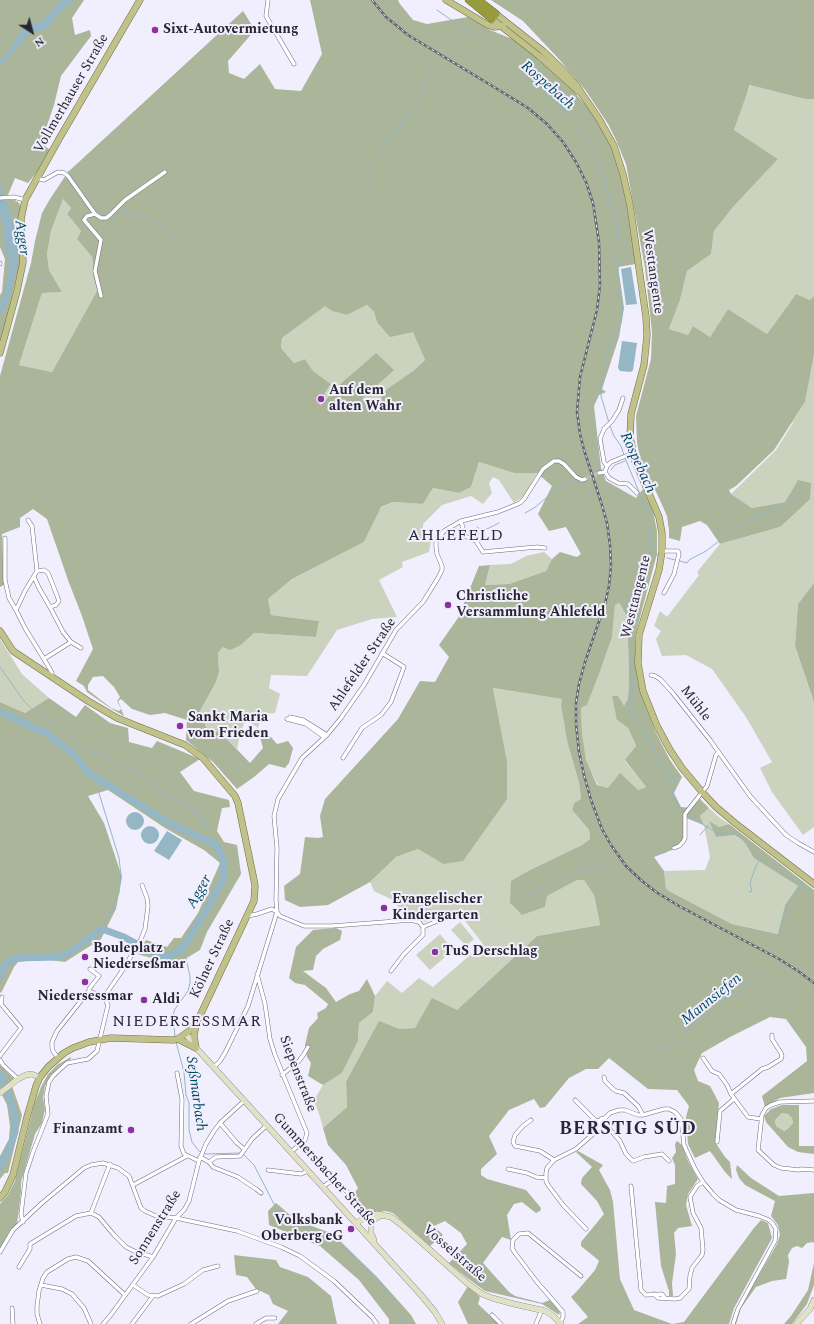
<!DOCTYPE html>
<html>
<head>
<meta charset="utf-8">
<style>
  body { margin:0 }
  #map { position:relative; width:814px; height:1324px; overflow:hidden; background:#f1eefe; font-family:Spectral,serif }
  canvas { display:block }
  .north { position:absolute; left:12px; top:12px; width:40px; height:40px; -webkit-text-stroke:3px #f1eefe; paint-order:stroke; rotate:144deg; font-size:11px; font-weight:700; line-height:16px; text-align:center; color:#282530 }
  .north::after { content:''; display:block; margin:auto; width:14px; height:18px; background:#282530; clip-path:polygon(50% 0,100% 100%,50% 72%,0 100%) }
</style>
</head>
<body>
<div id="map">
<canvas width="814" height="1324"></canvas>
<div class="north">N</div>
</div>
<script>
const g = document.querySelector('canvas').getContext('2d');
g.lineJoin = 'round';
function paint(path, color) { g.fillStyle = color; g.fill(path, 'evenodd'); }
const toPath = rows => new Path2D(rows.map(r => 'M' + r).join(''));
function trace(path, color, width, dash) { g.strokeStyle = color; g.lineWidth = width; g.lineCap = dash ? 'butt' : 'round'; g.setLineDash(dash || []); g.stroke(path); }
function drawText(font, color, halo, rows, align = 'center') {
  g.font = font + ' Spectral,serif'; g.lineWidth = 4; g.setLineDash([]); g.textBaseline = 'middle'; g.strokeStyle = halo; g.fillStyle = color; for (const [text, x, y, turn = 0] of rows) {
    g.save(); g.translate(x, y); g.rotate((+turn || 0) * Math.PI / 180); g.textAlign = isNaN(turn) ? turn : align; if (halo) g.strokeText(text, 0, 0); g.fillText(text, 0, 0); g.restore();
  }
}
paint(toPath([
  [751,85,805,99,814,99,814,296,810,300,796,294,767,334,728,309,710,337,693,326,688,335,669,329,680,300,687,271,711,254,714,231,733,207,778,159,734,130,745,98],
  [63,199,71,208,67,214,81,231,77,239,92,257,93,263,93,275,97,291,52,372,19,365,42,293,62,292,49,270,47,254,51,231],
  [325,305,332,311,347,315,367,305,374,312,377,322,413,331,425,360,413,371,387,389,372,411,362,399,376,353,340,384,321,405,318,403,331,384,313,371,305,359,294,363,281,348,282,338],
  [814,355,814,583,798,604,795,646,814,702,814,827,803,835,772,792,760,768,772,762,746,717,712,669,686,655,662,656,656,639,661,631,654,626,660,611,667,617,699,575,697,572,720,544,780,527,798,480,785,502,752,508,731,494,776,450,793,423,792,423,805,402],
  [479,462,514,473,537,473,524,496,514,503,499,480,493,477,489,483,492,493,483,504,471,496,442,505,423,524,423,534,431,541,429,552,402,562,403,567,379,580,397,617,372,619,337,630,307,676,271,675,269,688,280,694,275,713,262,714,258,728,250,722,245,721,241,731,237,749,222,734,206,727,200,711,216,682,219,671,218,653,223,647,241,645,254,633,316,637,319,621,271,615,268,599,292,579,364,542,380,508,393,502,423,504,433,488,459,493,471,487],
  [544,552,552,559,546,571,509,584,485,585,490,565,511,564,526,556],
  [619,603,627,615,628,623,628,640,629,677,628,699,617,720,628,728,636,747,625,761,646,787,638,790,608,788,598,785,586,761,582,733,581,708,587,705,612,637,615,605],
  [0,639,22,674,49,698,25,713,0,702],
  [493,688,562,699,561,705,567,741,579,783,581,799,574,803,572,810,589,830,590,839,582,845,532,869,510,903,522,915,545,907,546,896,577,880,584,880,594,895,600,925,537,936,457,1010,415,1028,399,1029,346,1082,347,1107,323,1128,320,1117,314,1100,323,1085,342,1073,358,1041,359,1023,373,1012,375,996,387,981,402,993,419,978,433,987,483,944,462,917,455,912,425,922,416,918,405,918,395,901,374,891,370,882,396,857,418,849,443,864,507,761],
  [709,808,720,818,729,824,719,827,710,822,716,837,735,835,744,841,755,858,798,886,785,905,779,934,732,924,669,891,666,888,664,871,705,870,710,857,704,825,700,816],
  [460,922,474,939,466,946,451,930],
  [440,934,453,950,430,970,416,955],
  [782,1113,788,1114,792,1118,793,1123,784,1131,776,1126,775,1120]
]), '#cbd3be');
paint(toPath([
  [0,0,84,0,72,18,75,35,90,30,91,36,61,76,54,105,41,143,50,150,37,172,28,183,15,178,8,195,0,195],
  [310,0,398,0,400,4,413,20,427,24,468,17,490,30,517,41,572,89,594,115,611,145,623,181,636,264,618,267,624,308,619,337,602,389,606,392,599,395,594,406,601,468,606,481,636,498,643,489,653,511,657,531,657,554,635,636,635,660,640,692,655,731,670,760,682,777,674,793,681,807,692,808,700,799,709,808,700,816,704,825,686,818,682,844,677,848,654,857,664,871,666,888,669,891,732,924,778,934,785,905,798,886,754,858,744,841,735,835,716,837,709,821,719,827,729,824,814,890,814,1093,780,1098,765,1107,762,1096,807,1061,806,1047,786,1019,770,1017,730,1037,702,1053,694,1070,698,1081,710,1086,719,1103,715,1142,725,1157,730,1162,732,1179,725,1172,710,1151,695,1158,688,1144,687,1130,686,1117,689,1106,677,1090,648,1089,609,1058,598,1069,586,1069,569,1078,545,1107,540,1108,534,1099,509,1110,489,1136,497,1154,481,1169,481,1175,487,1179,526,1190,541,1208,540,1211,536,1213,522,1202,514,1204,507,1215,511,1240,502,1237,483,1263,509,1292,515,1296,542,1303,550,1300,560,1312,559,1315,542,1304,485,1291,466,1277,449,1263,467,1244,461,1233,445,1221,434,1226,443,1235,430,1246,393,1213,385,1211,364,1214,354,1194,358,1188,346,1165,328,1145,323,1128,347,1107,346,1082,379,1021,399,1029,415,1028,432,998,457,1010,537,936,600,925,594,895,584,880,577,880,547,896,545,907,522,915,510,903,511,881,532,869,582,845,590,839,589,830,572,810,574,803,581,799,579,783,567,741,561,705,562,699,493,688,507,761,507,799,463,861,443,864,418,849,396,857,370,882,328,905,300,907,285,900,284,886,300,874,305,837,318,838,323,837,320,816,325,799,398,719,420,681,435,682,449,657,439,645,458,618,479,566,490,565,485,585,509,584,546,571,552,559,560,552,577,557,581,554,566,527,549,531,538,514,552,486,537,473,514,473,479,462,471,487,459,493,433,488,423,504,393,502,381,507,364,542,292,579,268,599,271,615,319,621,316,637,254,633,241,645,230,650,223,647,218,653,219,672,216,682,200,711,206,727,222,734,250,763,263,748,260,737,270,736,277,744,288,741,293,748,289,763,285,768,269,764,254,777,237,789,213,762,186,740,187,720,165,713,150,715,132,709,121,699,118,701,124,716,110,708,87,692,84,686,76,681,93,649,82,616,68,580,47,519,33,509,20,518,20,527,2,534,4,585,0,587,0,376,31,263,35,241,42,213,50,199,68,172,243,11,255,30,228,61,229,73,244,79,260,64,275,89,301,91,322,54],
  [63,199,71,208,67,214,81,231,77,239,92,257,93,263,93,275,97,291,52,372,19,365,42,293,62,292,49,270,47,254,51,231],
  [367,305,374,312,377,322,390,337,413,332,425,360,413,371,387,389,372,411,362,399,394,370,376,353,340,384,321,405,318,403,331,384,313,371,305,359,294,363,281,348,282,338,325,306,332,311,347,315],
  [619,603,627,615,628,623,628,640,629,677,628,699,624,706,618,696,612,696,617,720,628,728,636,746,625,760,646,787,638,790,620,773,608,788,597,785,586,760,582,733,581,708,587,705,600,671,612,637,615,605],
  [103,676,114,687,120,697,117,701,121,709,119,711,111,708,88,690,88,685,93,677],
  [491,0,814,0,814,99,805,99,750,85,734,130,778,159,733,207,714,231,711,254,687,271,680,300,669,329,688,335,693,326,710,337,728,309,767,334,796,294,810,300,814,296,814,355,805,402,774,450,736,486,729,490,731,494,752,508,785,502,798,480,811,483,810,499,780,527,720,544,707,525,700,521,682,527,680,541,669,538,669,530,667,516,659,498,641,462,637,443,636,416,651,359,652,332,645,268,626,164,616,140,608,124,586,91,558,58,523,21],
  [0,200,15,200,19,203,20,206,20,263,7,317,0,341,0,295,2,292,5,259,0,247],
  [814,583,814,702,795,646,798,604],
  [49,698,76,717,85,705,110,723,128,728,129,742,152,748,157,741,200,759,180,772,194,791,229,800,230,807,222,808,217,831,224,842,237,845,241,874,207,932,200,950,185,959,166,962,137,954,146,940,167,947,174,938,181,938,198,913,220,863,204,850,165,828,108,790,88,796,104,823,122,877,116,909,101,939,65,962,42,959,18,962,14,967,1,993,0,992,0,702,25,713],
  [336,928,342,931,340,940,323,949,316,956,313,970,303,971,326,988,336,1002,350,994,359,991,367,979,375,996,373,1012,359,1023,358,1041,342,1073,323,1085,308,1076,311,1063,307,1057,305,1045,309,1028,318,1018,317,1013,326,1008,328,1004,305,985,295,983,289,978,296,947,313,930],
  [71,1057,71,1059,62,1064,51,1075,45,1086,43,1097,45,1109,42,1123,35,1134,21,1182,21,1192,17,1224,11,1229,0,1249,0,1204,8,1195,15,1181,34,1105,41,1087,48,1074,57,1065],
  [0,1065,14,1079,0,1090],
  [12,1086,22,1115,8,1173,5,1173,0,1179,0,1156,9,1139,10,1126,7,1105,2,1095],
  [782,1105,799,1105,799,1146,814,1146,814,1154,798,1152,788,1147,766,1122,764,1116,771,1109],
  [782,1113,788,1114,792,1118,793,1123,787,1129,784,1131,776,1126,775,1120],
  [677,1141,682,1145,688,1161,698,1179,688,1194,686,1205,692,1226,678,1228,674,1233,676,1254,672,1283,673,1296,669,1296,669,1291,661,1266,655,1202,666,1203,667,1186,675,1184,675,1165,672,1158,676,1152,675,1144],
  [578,1151,603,1165,599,1170,610,1190,613,1202,620,1279,634,1310,672,1324,684,1322,754,1228,761,1220,768,1223,772,1238,734,1308,729,1324,578,1324,588,1317,571,1297,578,1290,595,1270,599,1261,597,1259,581,1246,581,1242,604,1214,597,1201,581,1184,582,1178,592,1167,576,1152],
  [737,1165,751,1178,779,1196,814,1193,814,1243,813,1242,807,1243,802,1248,797,1246,792,1248,788,1255,789,1262,786,1279,772,1281,756,1287,741,1308,736,1324,734,1324,741,1306,777,1244,780,1235,778,1225,771,1216,775,1201,745,1185,739,1178,736,1170],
  [276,1203,296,1220,333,1234,377,1277,411,1315,416,1324,389,1324,389,1319,359,1280,320,1246,269,1225,268,1211],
  [234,1255,276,1260,280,1267,308,1277,331,1296,337,1324,278,1324,288,1311,273,1304,269,1295,256,1289,247,1277,236,1275],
  [814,1263,814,1285,807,1304,792,1324,784,1324,791,1316,808,1290],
  [468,1286,480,1297,478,1304,499,1324,468,1324,458,1302]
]), '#aab599');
paint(toPath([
  [62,0,74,0,57,15,50,26,42,31,31,33,0,66,0,59,7,53,23,28,27,25,41,22],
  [0,181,18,240,18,262,9,299,3,311,0,315,0,301,3,299,7,278,9,264,5,248,3,227,0,213],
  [631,267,637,304,626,305,621,269],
  [622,341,637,343,633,370,631,372,620,371,618,368],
  '126 821a9 9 0 1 1 18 0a9 9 0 1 1-18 0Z',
  '141 835a9 9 0 1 1 18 0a9 9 0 1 1-18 0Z',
  [167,831,182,840,173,854,171,853,173,854,169,860,154,851]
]), '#95b6c5');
trace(toPath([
  [337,0,345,7,350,8,358,5],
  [437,10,460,26,481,38,514,71,532,82,562,108,579,126,588,141,601,165,618,231,620,248,618,271,623,309,621,323,608,352,601,384,601,396,609,423],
  [68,171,77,185],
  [369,185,371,180,371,172,372,164,386,143,393,137,395,130,408,117,418,102,431,72],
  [81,191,91,205],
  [95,210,105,216],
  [111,218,119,209,153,218,157,224,182,242],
  [29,275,37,278,43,278,47,280,49,279,56,284],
  [610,426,614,436,621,446,624,455],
  [625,458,649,516,651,544,649,559,646,567,641,571,639,575,640,585,624,607,624,611,630,618,631,634,629,644,631,670,633,686,632,697,628,708,629,711,639,725,642,727,644,731,644,736,651,743,661,765,668,772,666,778,668,780,673,778,675,779,672,794,676,802,682,810,688,816,718,833,734,833,743,840,759,859,801,885,814,894],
  [611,470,615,465,625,461],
  [525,513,534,508,551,494,559,490,561,487,576,481,584,483],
  [477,527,480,529,487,529,499,523],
  [651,553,658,555],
  [667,558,675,560],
  [680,561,687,563,689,560,706,551,751,517,763,513,787,507,805,487],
  [0,667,23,700,33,710,86,748,144,777,169,796,193,809,207,823,208,841],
  [94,777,119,858,121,875,119,893,110,914,100,930],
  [700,835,708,826],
  [642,862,649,857,666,852],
  [749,892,752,891,750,883,756,866,759,860],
  [528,894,536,890,556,884,577,870,589,868,599,869,605,870,610,874],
  [777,941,787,905,801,885],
  [175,1037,173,1015,175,1009,188,991,190,983,190,976,183,946],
  [176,1042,184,1072,186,1095,189,1103,189,1130,192,1142,199,1151,206,1154,240,1153],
  [645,1059,655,1052,682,1041,688,1030,716,1011,723,1001,742,992,766,964],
  [243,1154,254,1165,275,1206,291,1220,326,1236,336,1241,348,1252,380,1281,402,1318,410,1324],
  [396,1324,403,1319]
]), '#95b6c5', 1);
trace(toPath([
  [0,712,46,733,71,752,90,774,169,823,216,845,223,859,224,878,205,912,188,940,179,951,170,956,157,955,124,937,105,930,100,930,69,953,57,957,16,958,5,964,0,976],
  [0,1074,2,1077,12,1105,15,1118,15,1132,10,1147,0,1167]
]), '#95b6c5', 7);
trace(toPath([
  [585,479,599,473]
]), '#c9c6d5', 3.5, [3.5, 2]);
const street = toPath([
  [268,0,266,16,294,64],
  [37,178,44,180,58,172,64,173,68,176,95,214,101,218,106,218,110,215,125,200,165,172],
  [0,198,14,197,25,200],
  [95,214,87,216,84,220,101,240,95,271,101,296],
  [0,263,0,264],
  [633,453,611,462,607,466,605,472,609,478,618,483,628,484,637,493],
  [607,466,604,462,600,439,604,429,612,421,619,410,623,398],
  [599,473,605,472],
  [461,521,465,536,469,538,476,541,483,552,537,547,545,548],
  [5,538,5,580,9,598,16,610,25,628,50,669,52,673,51,676],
  [662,551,678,551,679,554,674,574,664,593],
  [37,571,44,570,48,573,56,593,59,601,56,605,50,607,63,632,71,642,81,648],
  [34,577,39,588,50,607],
  [16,610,25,591,37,571,32,526,28,520],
  [44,659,71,642],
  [651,675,655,676,660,679,672,692,710,740,750,796,761,808,786,835,798,843,814,852],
  [290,717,303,720,327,735],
  [287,719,306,724,324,737],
  [343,758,362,728,381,715,391,702,404,667,382,653],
  [674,848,679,846,683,842,685,838,685,814,707,786,716,755,718,753],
  [277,912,280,916,304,926,332,926,411,920,419,922,423,927,423,935,404,954,391,971],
  [247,916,257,914,272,909,277,912],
  [423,927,459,912],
  [257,974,265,1004,270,1039,275,1055,307,1133,305,1140,291,1152],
  [89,992,89,989,99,976,90,969],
  [104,997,124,968,141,939,145,929,148,906,147,898,142,885],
  [0,1056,21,1028,1,1004,2,997],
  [58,1058,53,1051,52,1047,52,1042,57,1031,88,992,92,992,104,997],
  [703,1058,712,1071,719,1074,727,1085,731,1094,748,1117,761,1119],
  [0,1060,3,1065,18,1079],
  [214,1067,220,1061,225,1053,248,1006,277,912,276,900,277,848,274,816,278,799,302,758,327,735,341,718,364,685,396,630,423,602,438,578,442,570,442,566,437,554,436,547,436,542,440,536,444,531,461,521,498,512,520,503,524,499,543,469,554,461,559,461,564,464,576,477,582,480,585,479],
  [177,1073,182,1099,181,1146,184,1154,199,1161],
  [282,1075,299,1061,304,1054,308,1047],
  [604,1077,605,1081,613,1089,616,1091,624,1093,638,1106,643,1115],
  [731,1094,762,1069,768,1067,781,1059,782,1056,781,1053,772,1039,772,1035],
  [575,1100,595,1120,599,1121],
  [814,1101,780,1102,771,1105,766,1108,762,1115,758,1150,774,1165,781,1168,799,1170,801,1169,814,1170],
  [531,1120,523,1126,515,1135,513,1142,515,1146,540,1151,554,1160],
  [220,1123,237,1143,244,1149],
  [607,1126,620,1141,626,1154,633,1161,644,1157,662,1154,669,1161],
  [601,1127,599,1123,601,1119,605,1118,610,1113,619,1110,625,1110,638,1115,643,1115,664,1109,669,1109,675,1112,681,1119,684,1145,695,1169,703,1182,713,1194,719,1200,736,1210,759,1216,769,1220,773,1224,776,1229,775,1241,738,1309,733,1324],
  [717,1142,720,1111,734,1099],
  [200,1157,209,1162,213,1167,238,1177,256,1189,261,1193],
  [209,1162,216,1157,240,1156,252,1139,267,1125],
  [508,1169,527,1173,536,1177,546,1178],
  [268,1170,301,1174,308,1171],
  [133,1185,187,1156],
  [631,1186,641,1290,646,1295,662,1294,665,1298],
  [323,1187,328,1183,334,1182,341,1186,355,1199],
  [91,1213,110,1164],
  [23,1222,21,1214,26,1173,33,1152,48,1114,46,1096,49,1082,53,1076,67,1063,88,1059,97,1051,108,1005,104,997],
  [586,1229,563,1205,548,1185,546,1181,546,1173,547,1168,554,1160,576,1149,601,1127,604,1128,607,1126],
  [0,1252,13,1230,42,1203,84,1168,91,1165,103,1163,118,1168,129,1176,141,1208,145,1211,156,1216,176,1218,237,1231,281,1247,300,1256,334,1281,372,1317,377,1324],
  [19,1267,30,1249,30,1244,76,1216,91,1213,99,1217,114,1235,126,1247,134,1251,153,1257],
  [41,1285,62,1289,72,1294,84,1308,91,1324],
  [133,1285,148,1295,158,1296,184,1284,203,1270,218,1266],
  [654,1294,658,1298,675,1299,680,1298,689,1289,690,1276,692,1268,702,1255,703,1250,701,1228,693,1213,690,1197,697,1186,703,1182],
  [12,1308,13,1324],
  [492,1315,501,1324],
  [560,1323,563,1317,563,1312,537,1282,515,1253,512,1248,513,1240,519,1234,528,1233,581,1276],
  [40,1324,37,1314,37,1306,39,1291,43,1278,47,1272,68,1259,76,1257,88,1261,125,1295],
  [103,1324,110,1316,153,1257,176,1218,184,1210,189,1201,199,1161,206,1144,214,1131,220,1123,244,1101],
  [132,1324,153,1296],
  [191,1324,228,1301,257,1291],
  [256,1324,266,1318,275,1318],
  [536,1324,542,1309]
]);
const secondary = toPath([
  [186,1034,199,1051,421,1295,435,1312,442,1324],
  [0,1093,18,1079,26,1075,31,1074,40,1077],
  [356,1223,363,1219,377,1214,391,1217,403,1226,467,1283,482,1294,492,1298,514,1304,545,1311,552,1315,561,1324],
  [374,1240,371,1233,371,1225,372,1221,376,1218,382,1215],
  [796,1324,810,1309,814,1300]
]);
const primary = toPath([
  [446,0,488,25,494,27,503,26],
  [496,14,543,51,563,70,576,85,599,119,614,146,623,174,630,205,646,317,647,335,644,365,631,414,630,437,635,461,659,517,662,533,662,551,659,570,639,635,638,663,643,691,657,726,670,750,682,768,702,792,716,807,735,823,814,884],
  [492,19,539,56,578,91],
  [0,353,17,291,23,262,21,219,25,200,59,139,140,0],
  [0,631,13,651,88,701,117,718,185,745,203,758,235,796,238,803,254,880,255,886,254,901,197,1022,189,1031,178,1039,173,1040,111,1038,89,1042,73,1048,64,1053,48,1067,40,1077,36,1086,27,1117,13,1175,5,1192,0,1198],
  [178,1039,196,1048],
  [196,1048,194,1036,196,1024]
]);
const highway = toPath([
  [469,0,492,19],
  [478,0,496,14]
]);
trace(street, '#706b83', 4.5);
trace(secondary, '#706b83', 6);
trace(primary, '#717139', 7);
trace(highway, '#717139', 8);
trace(street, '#fff', 3.5);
trace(secondary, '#e0e1c5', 5.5);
trace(primary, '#c1c28b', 6);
trace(highway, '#989a3e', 7);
const rail = toPath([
  [372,0,386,17,408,35,512,98,528,108,547,124,563,142,576,162,586,182,593,203,599,242,600,285,597,310,580,377,577,412,580,434,584,450,601,502,607,523,610,545,611,566,609,586,605,604,585,662,579,684,576,703,576,724,579,752,584,775,591,800,602,829,611,845,626,866,642,881,656,892,679,906,779,959,798,971,814,983]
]);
trace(rail, '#666370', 2.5);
trace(rail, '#f1eefe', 1, [3]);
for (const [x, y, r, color] of [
  [155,30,4,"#8a319d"],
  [321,399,4,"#8a319d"],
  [448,605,4,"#8a319d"],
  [180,726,4,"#8a319d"],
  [384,908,4,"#8a319d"],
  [435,952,4,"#8a319d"],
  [85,957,4,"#8a319d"],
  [85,982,4,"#8a319d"],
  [144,1000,4,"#8a319d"],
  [131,1130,4,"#8a319d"],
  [351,1229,4,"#8a319d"]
]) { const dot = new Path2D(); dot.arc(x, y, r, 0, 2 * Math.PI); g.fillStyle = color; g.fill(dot); trace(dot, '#f1eefe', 1.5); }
drawText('bold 14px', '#282530', '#f1eefe', [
  ["Sixt-Autovermietung",163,30],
  ["Auf dem",329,391],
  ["alten Wahr",329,407],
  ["Christliche",456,597],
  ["Versammlung Ahlefeld",456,613],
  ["Sankt Maria",188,718],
  ["vom Frieden",188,734],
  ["Evangelischer",392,900],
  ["Kindergarten",392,916],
  ["Bouleplatz",93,949],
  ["Niederseßmar",93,965],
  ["TuS Derschlag",443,952],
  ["Niedersessmar",85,997,"center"],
  ["Aldi",152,1000],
  ["Finanzamt",123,1130,"right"],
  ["Volksbank",343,1221,"right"],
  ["Oberberg eG",343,1237,"right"]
], 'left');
drawText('14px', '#282530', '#f1eefe', [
  ["Vollmerhauser Straße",72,94,-60],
  ["Westtangente",652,272,82],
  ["Westtangente",637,597,-76],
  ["Ahlefelder Straße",363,665,-56],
  ["Mühle",695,704,52],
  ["Kölner Straße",213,959,-65],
  ["Siepenstraße",297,1074,69],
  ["Gummersbacher Straße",324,1170,48],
  ["Sonnenstraße",156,1228,-58],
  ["Vosselstraße",454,1254,41]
]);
drawText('italic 15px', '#024a5f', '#f1eefe', [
  ["Rospebach",547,86,41],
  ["Agger",21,238,82],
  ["Rospebach",637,463,65],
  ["Agger",200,892,-61],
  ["Mannsiefen",712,1000,-39],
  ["Seßmarbach",195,1094,82]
]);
g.letterSpacing = '1px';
drawText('16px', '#2a263a', '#f1eefe', [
  ["AHLEFELD",456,537],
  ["NIEDERSESSMAR",187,1023]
]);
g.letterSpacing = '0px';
g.letterSpacing = '1px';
drawText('bold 18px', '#2a263a', '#f1eefe', [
  ["BERSTIG SÜD",628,1130]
]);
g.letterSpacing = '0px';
</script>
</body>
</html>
